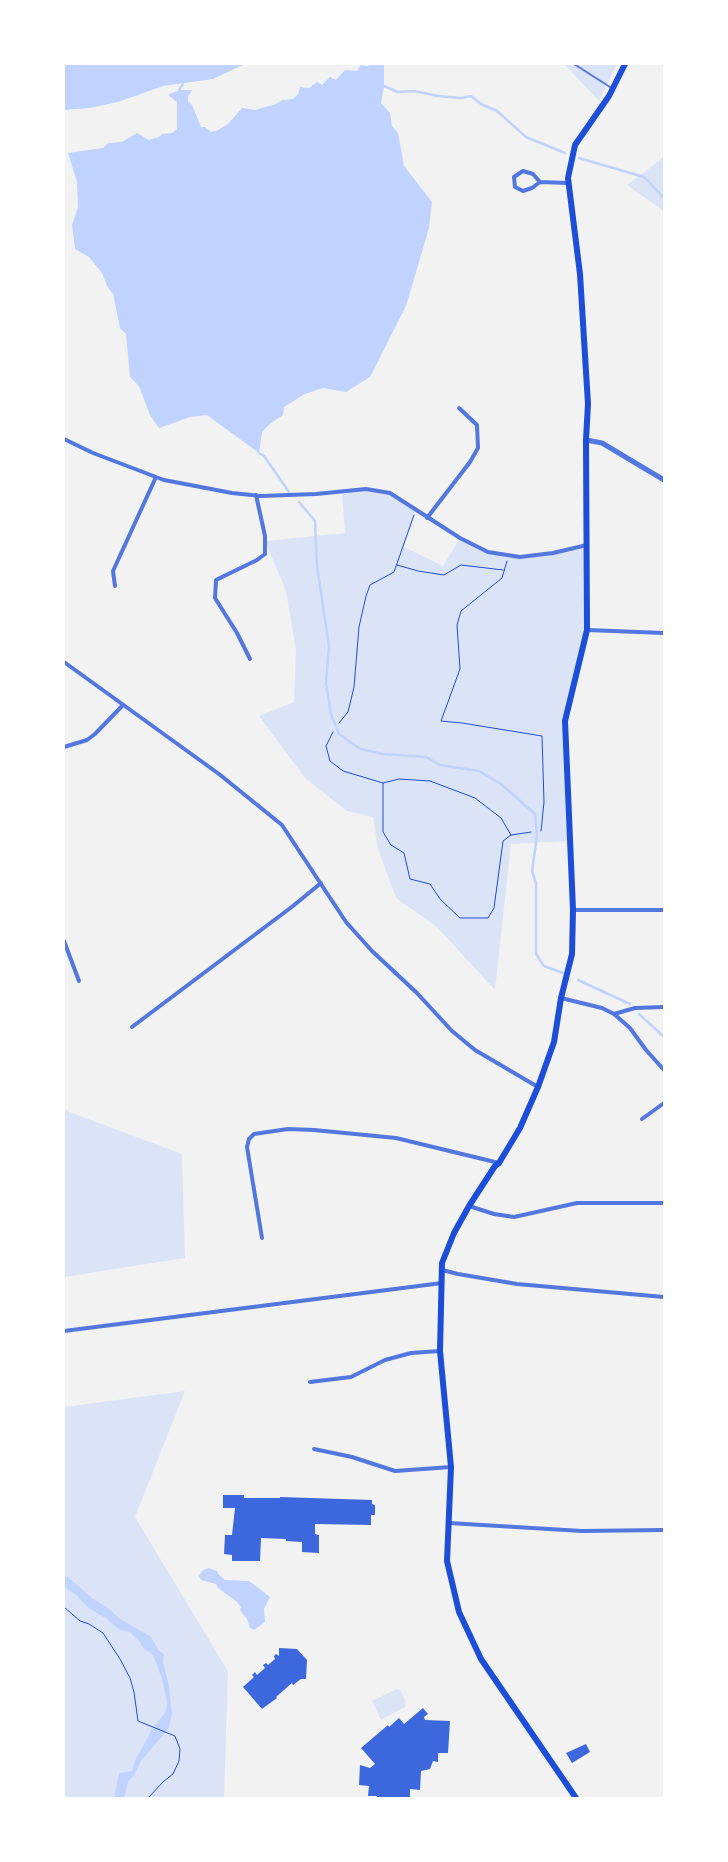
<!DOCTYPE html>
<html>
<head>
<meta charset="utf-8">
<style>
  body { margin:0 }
  #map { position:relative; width:728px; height:1862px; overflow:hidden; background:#f2f2f2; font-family:Rubik,sans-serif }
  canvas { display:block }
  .frame { position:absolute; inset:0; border:65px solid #fff; pointer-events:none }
</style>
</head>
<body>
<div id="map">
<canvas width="728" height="1862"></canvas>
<div class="frame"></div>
</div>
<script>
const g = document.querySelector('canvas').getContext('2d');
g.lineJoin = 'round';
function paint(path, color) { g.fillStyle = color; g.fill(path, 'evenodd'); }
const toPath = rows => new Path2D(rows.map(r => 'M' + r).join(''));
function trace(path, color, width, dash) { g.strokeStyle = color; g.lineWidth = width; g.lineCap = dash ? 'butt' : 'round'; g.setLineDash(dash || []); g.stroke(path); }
paint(toPath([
  [564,64,617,64,599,101],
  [664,157,664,211,627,185],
  [366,489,390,493,416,510,404,547,443,566,460,538,488,552,520,557,553,553,587,545,587,630,565,721,570,841,511,844,495,990,437,927,396,898,378,849,373,817,347,811,305,778,259,716,294,702,296,651,286,591,265,541,345,533,342,491],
  [64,1110,182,1154,185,1258,64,1277],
  [185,1391,135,1517,228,1671,224,1798,64,1798,64,1407],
  [396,1689,400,1690,406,1702,405,1707,381,1720,372,1701]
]), '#dbe4f7');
paint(toPath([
  [64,64,245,64,213,79,163,86,118,102,89,108,64,110],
  [370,64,384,64,384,86,381,103,390,113,392,126,398,133,404,166,432,202,429,228,406,306,370,377,346,392,323,388,305,394,284,407,283,415,270,424,262,432,259,453,207,415,190,417,159,428,150,415,139,386,130,377,126,334,120,328,113,294,107,286,102,273,89,257,75,249,72,225,78,207,77,182,68,153,103,148,108,143,122,142,137,133,149,140,159,137,162,134,172,133,177,129,177,102,168,95,179,90,192,90,188,97,188,101,192,105,201,127,205,127,211,132,218,130,228,124,242,108,255,110,276,104,282,100,293,99,298,94,300,87,309,88,317,82,322,85,330,77,336,80,345,70,357,71,361,65,368,66],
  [209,1568,217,1571,219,1575,225,1580,248,1581,252,1583,270,1597,264,1609,265,1622,254,1630,250,1628,247,1619,240,1610,241,1607,237,1602,218,1588,216,1584,201,1580,199,1576,203,1570],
  [64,1577,68,1577,92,1598,108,1608,120,1619,151,1637,159,1651,164,1654,163,1662,169,1686,172,1714,168,1729,141,1761,134,1775,128,1782,124,1798,114,1798,119,1773,132,1771,135,1761,151,1731,166,1711,167,1703,162,1679,153,1655,144,1649,140,1642,130,1632,120,1630,107,1619,90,1609,76,1595,64,1587]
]), '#bfd3fe');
trace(toPath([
  [384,86,398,92,414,91,438,96,461,98,471,96,481,104,497,111,526,137,565,153],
  [179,90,183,84],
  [579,158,644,177,664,198],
  [259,453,264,456,289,492],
  [299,502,315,521,317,566,329,646,326,683,331,714,339,734,360,749,383,754,426,757,440,765,479,771,501,784,535,814,537,836,532,871,536,883,536,954,544,966,563,973],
  [578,980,630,1004],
  [639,1014,664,1037]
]), '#bfd3fe', 2.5);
paint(toPath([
  [223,1495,244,1495,244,1498,280,1498,280,1497,372,1500,372,1504,375,1505,375,1515,371,1515,371,1525,315,1524,315,1534,319,1535,319,1553,302,1552,302,1542,286,1541,286,1539,261,1538,260,1561,232,1561,232,1555,224,1554,225,1535,232,1535,235,1508,223,1508],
  [279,1648,297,1649,307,1660,306,1679,301,1679,293,1685,292,1683,276,1697,277,1698,262,1709,243,1687,254,1677,252,1675,255,1672,257,1675,265,1668,263,1665,266,1663,268,1665,275,1659,274,1656,276,1654,279,1656],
  [423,1708,428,1714,424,1717,425,1720,450,1721,448,1753,438,1753,438,1762,433,1761,430,1769,421,1771,420,1790,410,1789,410,1798,377,1798,377,1796,368,1796,369,1786,359,1785,360,1765,370,1768,375,1764,361,1748,388,1725,389,1727,399,1718,404,1724],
  [586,1744,590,1752,572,1763,566,1753]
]), '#3d67dc');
trace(toPath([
  [507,561,502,578,461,611,457,625,460,669,441,721,462,723,542,736,544,802,541,831],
  [397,565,418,571,444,575,461,565,503,570],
  [339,723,348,712,354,687,359,627,366,596,370,585,394,572,414,515],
  [333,732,326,746,330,761,343,771,383,783,383,832,391,845,404,853,410,879,430,884,440,899,460,918,488,918,494,908,503,841,511,835,531,832],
  [383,783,399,779,430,781,475,798,501,818,511,835],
  [64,1607,80,1621,89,1624,103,1633,120,1659,130,1678,134,1692,138,1721,175,1736,180,1749,179,1761,173,1774,164,1781,148,1798]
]), '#1d4ed8', 1);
trace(toPath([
  [574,64,610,87]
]), '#5277de', 2);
trace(toPath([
  [540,182,533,174,523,171,514,177,515,187,523,191,532,188,540,182,568,183],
  [64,439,93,453,164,480,232,493,261,496,316,494,366,489,390,493,460,538,488,552,520,557,553,553,587,545],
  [427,518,470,462,478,448,477,425,459,408],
  [115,586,113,571,156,477],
  [587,630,664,633],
  [250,659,237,633,215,598,216,580,257,560,265,554,265,536,256,495],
  [64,662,219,774,282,825,346,922,372,951,417,993,452,1031,475,1050,538,1087],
  [64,747,87,740,95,734,123,705],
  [573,910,664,910],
  [64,941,79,981],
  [561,998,602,1008,614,1014,630,1028,646,1050,664,1070],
  [614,1014,635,1008,664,1007],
  [132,1027,293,906,321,883],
  [642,1119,664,1103],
  [469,1206,494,1214,514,1217,577,1203,664,1203],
  [262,1238,247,1147,249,1139,254,1134,288,1129,314,1130,396,1138,499,1163],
  [442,1270,458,1274,517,1284,664,1297],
  [64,1331,442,1283],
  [310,1382,351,1377,385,1360,411,1353,440,1351],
  [314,1449,352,1457,395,1471,451,1467],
  [449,1523,582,1531,664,1530]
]), '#5277de', 4);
trace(toPath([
  [586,440,602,443,664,480]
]), '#5277de', 5);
trace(toPath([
  [576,1798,481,1659,459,1612,447,1561,451,1467,440,1351,442,1263,454,1233,469,1206,495,1166,499,1163,520,1128,538,1087,554,1042,561,998,572,954,573,910,565,721,587,630,586,440,588,404,580,274,568,178,575,145,609,96,625,64]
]), '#1d4ed8', 6);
</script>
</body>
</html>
